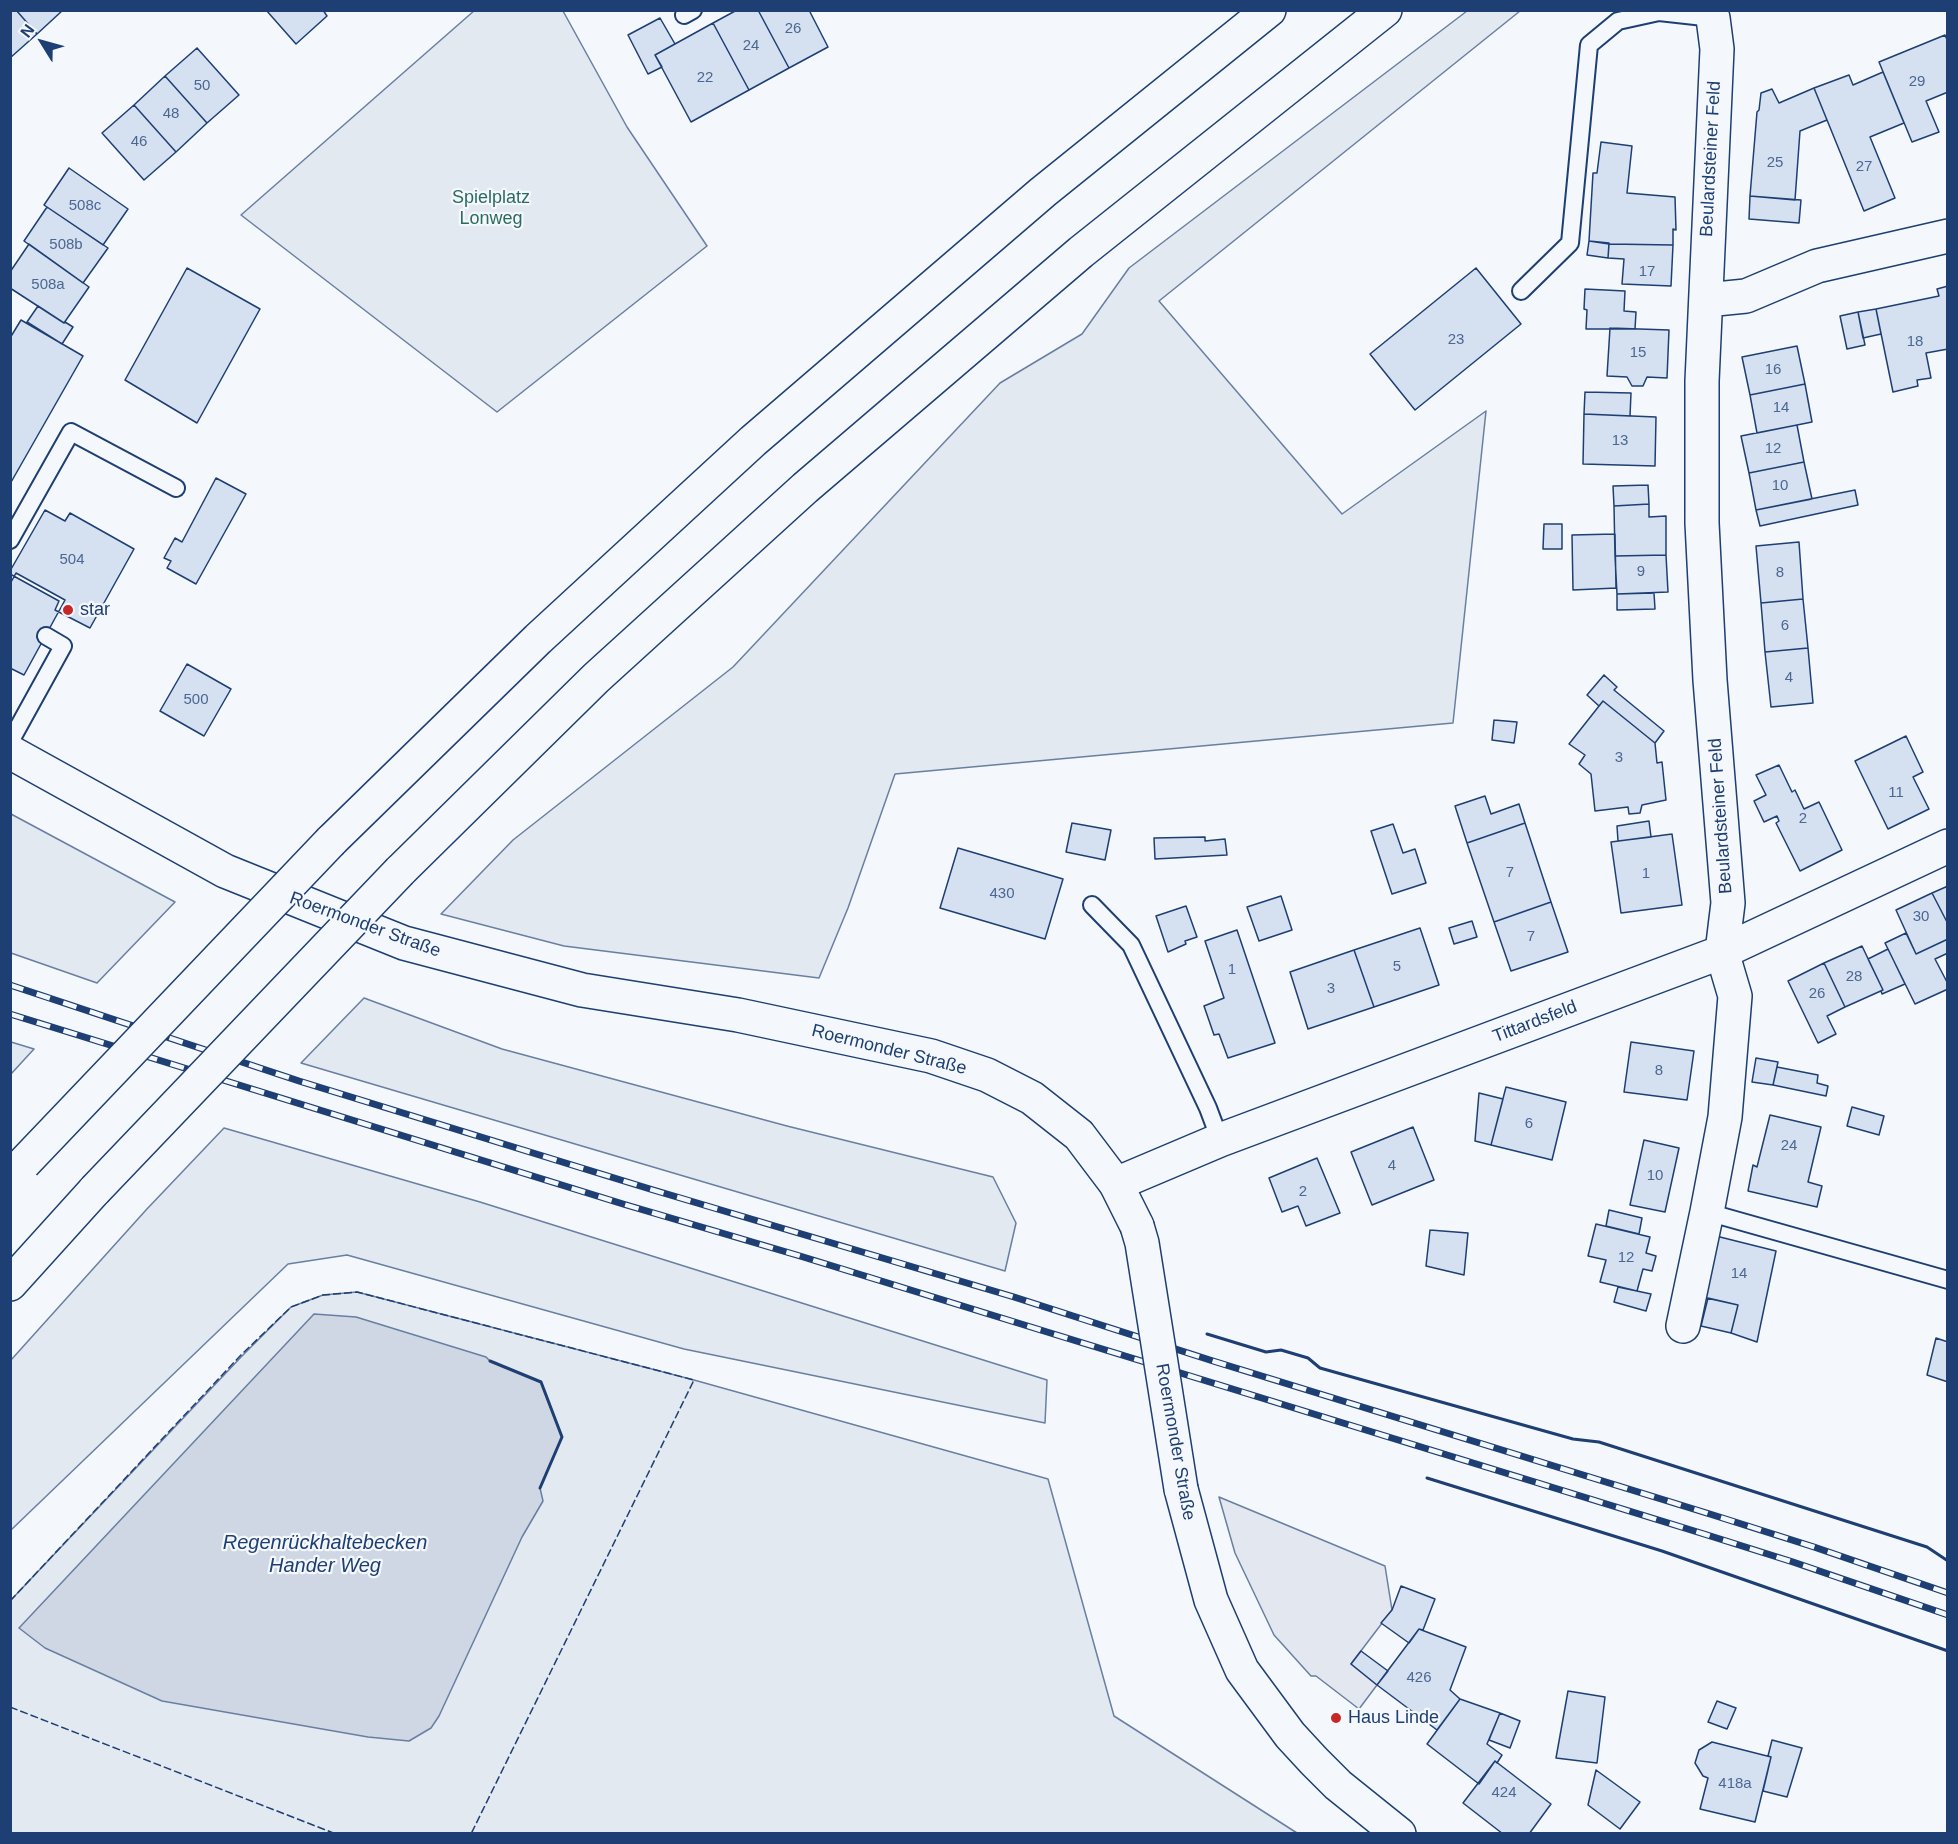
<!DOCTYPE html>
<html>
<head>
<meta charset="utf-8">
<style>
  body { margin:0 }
  #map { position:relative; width:1958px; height:1844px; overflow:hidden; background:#f4f7fb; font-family:Arial,sans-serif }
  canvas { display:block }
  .frame { position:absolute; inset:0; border:12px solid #1d3f73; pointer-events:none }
  .north { position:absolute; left:12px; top:12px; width:60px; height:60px; -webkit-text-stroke:4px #f4f7fb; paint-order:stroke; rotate:307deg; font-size:16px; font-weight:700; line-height:24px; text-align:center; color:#1d3f73 }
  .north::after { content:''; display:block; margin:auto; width:21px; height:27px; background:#1d3f73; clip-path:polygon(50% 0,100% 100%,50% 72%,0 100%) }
</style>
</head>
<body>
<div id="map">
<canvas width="1958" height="1844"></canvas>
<div class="frame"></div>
<div class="north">N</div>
</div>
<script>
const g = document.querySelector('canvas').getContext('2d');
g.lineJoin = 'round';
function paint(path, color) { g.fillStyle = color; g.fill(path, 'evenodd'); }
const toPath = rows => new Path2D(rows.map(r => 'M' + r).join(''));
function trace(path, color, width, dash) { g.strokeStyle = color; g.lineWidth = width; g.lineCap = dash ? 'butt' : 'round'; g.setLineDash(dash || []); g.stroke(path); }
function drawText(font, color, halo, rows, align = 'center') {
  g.font = font + ' Arial,sans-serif'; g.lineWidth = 4.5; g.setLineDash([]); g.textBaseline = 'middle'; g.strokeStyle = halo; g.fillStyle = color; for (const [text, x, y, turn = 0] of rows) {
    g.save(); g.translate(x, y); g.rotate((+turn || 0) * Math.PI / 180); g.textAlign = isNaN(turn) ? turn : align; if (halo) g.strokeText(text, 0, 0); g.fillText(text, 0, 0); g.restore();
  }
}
const green = toPath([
  [475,10,563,11,627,127,707,246,497,412,241,215,475,10],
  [1467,11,1520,11,1159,301,1342,514,1486,411,1453,723,895,774,848,908,819,978,564,946,441,914,513,840,733,667,1000,383,1082,334,1129,268,1467,11],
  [11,814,175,902,97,983,11,953,11,814],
  [364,998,502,1049,787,1126,993,1177,1016,1223,1005,1271,301,1063,364,998],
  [11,1042,34,1049,11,1074,10,1042,11,1042],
  [224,1128,480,1202,1047,1380,1045,1423,684,1349,347,1255,288,1264,11,1530,11,1360,146,1210,224,1128],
  [357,1292,694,1380,1048,1479,1114,1716,1297,1833,11,1833,10,1601,242,1356,291,1307,323,1295,357,1292]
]);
paint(green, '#e3e9f0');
trace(green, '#687fa3', 1.5);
const parking = toPath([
  [1219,1497,1385,1566,1392,1610,1351,1664,1377,1685,1359,1709,1316,1676,1311,1676,1274,1635,1235,1553,1219,1497]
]);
paint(parking, '#e3e8f0');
trace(parking, '#687fa3', 1.5);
const water = toPath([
  [314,1314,356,1317,486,1357,490,1361,541,1382,562,1437,540,1488,543,1501,522,1537,439,1716,431,1728,409,1741,368,1737,162,1701,45,1648,19,1628,314,1314]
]);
paint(water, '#cfd7e4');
trace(water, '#687fa3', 1.5);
const building = toPath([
  [10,10,16,10,37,34,10,58,10,10],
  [16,10,63,10,37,34,16,10],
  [266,10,323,10,327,16,296,44,266,10],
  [737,10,758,10,789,68,749,90,713,23,737,10],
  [758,10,809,10,828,47,789,68,758,10],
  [660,18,675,44,655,55,662,67,648,74,628,35,660,18],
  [713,23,749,90,691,122,655,55,713,23],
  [1945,35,1948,42,1948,92,1926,101,1939,132,1912,142,1879,62,1945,35],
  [197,48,239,95,207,123,165,76,197,48],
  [1883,72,1904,123,1870,137,1895,198,1864,211,1814,88,1849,75,1853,85,1883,72],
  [165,76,207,123,176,152,134,105,165,76],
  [1814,88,1827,120,1800,131,1795,200,1750,196,1757,112,1759,110,1761,93,1772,89,1779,103,1814,88],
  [134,105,176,152,144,180,102,133,134,105],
  [1601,142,1632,146,1627,193,1675,197,1676,230,1673,229,1673,245,1609,244,1589,241,1593,173,1597,173,1601,142],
  [69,168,128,209,103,245,44,205,69,168],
  [1750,196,1801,200,1799,223,1749,219,1750,196],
  [47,207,108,248,83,283,24,241,47,207],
  [1589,241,1609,243,1608,258,1587,255,1589,241],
  [29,244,89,287,64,323,10,288,10,272,29,244],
  [1609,244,1673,245,1671,286,1622,284,1624,259,1608,258,1609,244],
  [187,268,260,309,197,423,125,380,187,268],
  [1476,268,1521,324,1415,410,1370,354,1476,268],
  [1948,286,1948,349,1926,353,1931,378,1917,380,1918,386,1893,392,1876,309,1939,296,1937,289,1948,286],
  [1585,289,1625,291,1624,311,1636,312,1635,329,1586,329,1587,310,1584,309,1585,289],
  [38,306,64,323,65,322,73,327,62,344,27,322,38,306],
  [1876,309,1881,334,1863,338,1858,312,1876,309],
  [1858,312,1865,345,1847,349,1840,316,1858,312],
  [21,320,83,356,10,484,10,338,21,320],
  [1610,328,1669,330,1667,378,1647,377,1643,386,1632,386,1627,377,1607,376,1610,328],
  [1797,346,1805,384,1750,395,1742,357,1797,346],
  [1805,384,1812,422,1757,433,1750,395,1805,384],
  [1585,392,1631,393,1630,416,1584,414,1585,392],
  [1584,414,1656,417,1655,466,1583,464,1584,414],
  [1797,425,1804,462,1749,473,1741,436,1797,425],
  [1804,462,1812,499,1756,510,1749,473,1804,462],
  [216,478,246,494,196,584,167,568,171,561,164,558,175,538,182,542,216,478],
  [1648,485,1649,504,1614,506,1613,486,1648,485],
  [1855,490,1858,505,1760,526,1756,510,1855,490],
  [1649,504,1649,517,1666,516,1666,555,1615,556,1614,506,1649,504],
  [45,510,65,521,70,513,134,549,90,628,55,610,59,601,10,574,10,571,45,510],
  [1544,524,1562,524,1562,549,1543,549,1544,524],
  [1615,534,1616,588,1573,590,1572,535,1615,534],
  [1799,542,1803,599,1761,603,1756,546,1799,542],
  [1666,555,1668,592,1617,594,1615,556,1666,555],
  [16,573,65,600,24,675,10,668,10,584,16,573],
  [1654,593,1655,609,1617,610,1617,594,1654,593],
  [1803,599,1808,648,1765,652,1761,603,1803,599],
  [1808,648,1813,703,1771,707,1765,652,1808,648],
  [187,664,231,689,204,736,160,711,187,664],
  [1604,675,1617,687,1614,690,1664,731,1655,743,1603,701,1599,706,1587,695,1604,675],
  [1603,701,1655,743,1657,763,1662,762,1666,800,1642,805,1640,813,1629,814,1628,807,1595,811,1591,774,1579,764,1585,755,1569,744,1603,701],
  [1494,720,1517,722,1514,743,1492,740,1494,720],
  [1906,736,1923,772,1913,777,1929,809,1888,829,1855,761,1906,736],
  [1779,765,1792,792,1795,790,1804,809,1819,802,1842,850,1800,871,1776,823,1779,821,1777,816,1764,822,1754,801,1766,795,1756,775,1779,765],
  [1485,796,1491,814,1519,804,1525,823,1467,843,1455,806,1485,796],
  [1649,821,1651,837,1618,841,1617,826,1649,821],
  [1072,823,1111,830,1105,860,1066,852,1072,823],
  [1525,823,1551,902,1494,922,1467,843,1525,823],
  [1393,824,1403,853,1415,849,1426,883,1392,894,1371,831,1393,824],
  [1672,834,1682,905,1621,913,1611,842,1672,834],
  [1205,837,1205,841,1225,839,1227,855,1155,859,1154,838,1205,837],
  [958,848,1063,879,1045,939,940,908,958,848],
  [1948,886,1948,924,1932,893,1948,886],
  [1932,893,1948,924,1948,939,1916,954,1896,910,1932,893],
  [1281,896,1292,930,1259,941,1247,907,1281,896],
  [1551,902,1568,952,1511,971,1494,922,1551,902],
  [1186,906,1197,937,1185,941,1186,944,1168,952,1156,916,1186,906],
  [1472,921,1477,937,1454,944,1449,928,1472,921],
  [1420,928,1439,985,1374,1007,1354,950,1420,928],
  [1237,930,1275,1043,1228,1058,1219,1034,1214,1035,1204,1006,1224,998,1205,941,1237,930],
  [1906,933,1916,954,1948,939,1948,953,1935,959,1948,984,1948,989,1915,1004,1885,943,1906,933],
  [1862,946,1883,990,1845,1007,1824,963,1862,946],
  [1888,949,1905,984,1882,994,1881,991,1883,990,1868,959,1888,949],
  [1354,950,1374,1007,1308,1029,1290,972,1354,950],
  [1824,963,1845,1007,1827,1016,1836,1034,1818,1043,1788,981,1824,963],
  [1631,1042,1694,1051,1687,1100,1624,1092,1631,1042],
  [1756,1058,1778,1062,1773,1085,1752,1082,1756,1058],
  [1777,1067,1818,1075,1817,1083,1828,1086,1826,1096,1773,1085,1777,1067],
  [1506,1087,1566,1102,1552,1160,1491,1145,1506,1087],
  [1479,1093,1503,1099,1491,1145,1475,1141,1479,1093],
  [1852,1107,1884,1116,1879,1135,1847,1126,1852,1107],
  [1770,1115,1821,1127,1808,1182,1822,1186,1817,1207,1748,1191,1753,1165,1757,1167,1770,1115],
  [1413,1127,1434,1180,1372,1205,1351,1152,1413,1127],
  [1644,1140,1679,1148,1665,1212,1630,1205,1644,1140],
  [1317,1158,1340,1213,1306,1226,1298,1206,1282,1212,1269,1178,1317,1158],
  [1609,1210,1642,1218,1639,1234,1606,1226,1609,1210],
  [1596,1224,1650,1237,1646,1253,1656,1256,1652,1271,1643,1269,1637,1291,1600,1282,1606,1260,1588,1256,1596,1224],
  [1430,1230,1468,1233,1464,1275,1426,1266,1430,1230],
  [1716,1236,1776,1251,1757,1342,1731,1333,1738,1305,1702,1297,1716,1236],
  [1618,1287,1651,1294,1646,1311,1614,1302,1618,1287],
  [1708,1298,1738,1305,1731,1333,1701,1326,1708,1298],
  [1936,1338,1948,1342,1948,1382,1927,1375,1936,1338],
  [1401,1586,1435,1599,1423,1630,1419,1629,1409,1643,1381,1623,1392,1610,1401,1586],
  [1419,1629,1466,1647,1450,1690,1460,1699,1437,1730,1377,1685,1419,1629],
  [1361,1651,1388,1671,1377,1685,1351,1664,1361,1651],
  [1568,1691,1605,1697,1597,1763,1556,1758,1568,1691],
  [1460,1699,1500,1713,1487,1744,1502,1755,1497,1763,1495,1761,1479,1784,1427,1744,1460,1699],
  [1717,1701,1736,1708,1727,1729,1708,1722,1717,1701],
  [1500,1713,1520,1721,1510,1748,1489,1740,1500,1713],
  [1772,1740,1802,1748,1787,1797,1763,1791,1771,1757,1768,1756,1772,1740],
  [1712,1742,1771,1757,1755,1822,1700,1809,1708,1778,1703,1776,1695,1763,1699,1750,1712,1742],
  [1495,1761,1551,1804,1529,1834,1503,1834,1463,1803,1495,1761],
  [1596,1770,1640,1802,1620,1829,1588,1805,1596,1770]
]);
paint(building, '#d5e0f0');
trace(building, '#1d3f73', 1.5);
const lane = toPath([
  [684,15,693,10],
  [1521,291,1570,243,1589,45,1618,21,1659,12,1713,18],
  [10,540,71,432,176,488],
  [10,742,63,646,46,636],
  [1092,905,1131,945,1208,1108,1220,1140],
  [1707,1212,1948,1280]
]);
const street = toPath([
  [1706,300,1746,296,1817,266,1948,236],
  [1116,1184,1220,1140,1722,952,1948,846],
  [1683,1326,1707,1212,1725,1117,1735,996,1722,952,1728,903,1710,680,1702,523,1702,381,1717,49,1713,18]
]);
const secondary = toPath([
  [10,752,225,871,404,943,582,990,738,1015,931,1056,987,1075,1032,1098,1079,1135,1116,1184,1137,1226],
  [1181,1489,1211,1600,1242,1670,1290,1735,1314,1761,1338,1785,1399,1834]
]);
const highway = toPath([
  [331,841,538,639,753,441,1043,192,1269,10],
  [400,871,596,678,805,488,1081,252,1385,10],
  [10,1284,95,1190]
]);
trace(lane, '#1d3f73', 20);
trace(street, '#1d3f73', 36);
trace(secondary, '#1d3f73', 36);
trace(highway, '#1d3f73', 36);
trace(lane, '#f4f7fb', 16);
trace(street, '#f4f7fb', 33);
trace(secondary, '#f4f7fb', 33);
trace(highway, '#f4f7fb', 33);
const rail = toPath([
  [10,985,299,1081,650,1189,1014,1297,1213,1361,1713,1515,1814,1547,1948,1593],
  [10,1014,623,1204,800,1256,1704,1534,1793,1562,1948,1615]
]);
trace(rail, '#1d3f73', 7);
trace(rail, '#f4f7fb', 4.5, [14]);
const secondaryBridge = toPath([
  [1137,1226,1142,1243,1181,1489]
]);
const highwayBridge = toPath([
  [24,1163,331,841],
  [95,1190,400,871]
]);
trace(secondaryBridge, '#1d3f73', 36, []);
trace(highwayBridge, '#1d3f73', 36, []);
trace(secondaryBridge, '#f4f7fb', 33);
trace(highwayBridge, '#f4f7fb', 33);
trace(toPath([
  [10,1601,240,1356,291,1307,323,1295,357,1292,694,1380,471,1834],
  [10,1707,336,1834]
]), '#1d3f73', 1.5, [8, 3]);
trace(toPath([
  [1207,1334,1266,1352,1281,1350,1308,1358,1320,1368,1573,1439,1599,1442,1927,1547,1948,1561],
  [490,1361,541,1382,562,1437,540,1488],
  [1427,1478,1662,1551,1948,1651]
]), '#1d3f73', 3);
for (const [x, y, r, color] of [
  [68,610,6,"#c62828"],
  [1336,1718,6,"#c62828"]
]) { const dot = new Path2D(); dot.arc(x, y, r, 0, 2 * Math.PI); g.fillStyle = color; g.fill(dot); trace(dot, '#f4f7fb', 2); }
drawText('15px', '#4b6792', null, [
  ["26",793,29],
  ["24",751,46],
  ["22",705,78],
  ["29",1917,82],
  ["50",202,86],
  ["48",171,114],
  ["46",139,142],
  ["25",1775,163],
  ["27",1864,167],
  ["508c",85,206],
  ["508b",66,245],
  ["17",1647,272],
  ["508a",48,285],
  ["23",1456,340],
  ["18",1915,342],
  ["15",1638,353],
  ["16",1773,370],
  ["14",1781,408],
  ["13",1620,441],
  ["12",1773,449],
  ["10",1780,486],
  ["504",72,560],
  ["9",1641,572],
  ["8",1780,573],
  ["6",1785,626],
  ["4",1789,678],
  ["500",196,700],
  ["3",1619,758],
  ["11",1896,793],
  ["2",1803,819],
  ["7",1510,873],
  ["1",1646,874],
  ["430",1002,894],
  ["30",1921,917],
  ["7",1531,937],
  ["5",1397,967],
  ["1",1232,970],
  ["28",1854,977],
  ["3",1331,989],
  ["26",1817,994],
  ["8",1659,1071],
  ["6",1529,1124],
  ["24",1789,1146],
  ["4",1392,1166],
  ["10",1655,1176],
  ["2",1303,1192],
  ["12",1626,1258],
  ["14",1739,1274],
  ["426",1419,1678],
  ["418a",1735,1784],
  ["424",1504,1793]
]);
drawText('18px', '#1d3f73', '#f4f7fb', [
  ["Beulardsteiner Feld",1711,159,-87],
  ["Beulardsteiner Feld",1721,816,-94],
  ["Roermonder Straße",365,925,20],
  ["Tittardsfeld",1535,1022,-21],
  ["Roermonder Straße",889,1050,14],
  ["Roermonder Straße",1175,1442,80]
]);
drawText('18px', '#2c6c60', '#f4f7fb', [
  ["Spielplatz",491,198],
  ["Lonweg",491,219]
]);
drawText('18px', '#1d3f73', '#f4f7fb', [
  ["star",80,610],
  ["Haus Linde",1348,1718]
], 'left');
drawText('italic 20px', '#1d3f73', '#f4f7fb', [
  ["Regenrückhaltebecken",325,1543],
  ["Hander Weg",325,1566]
]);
</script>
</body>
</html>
